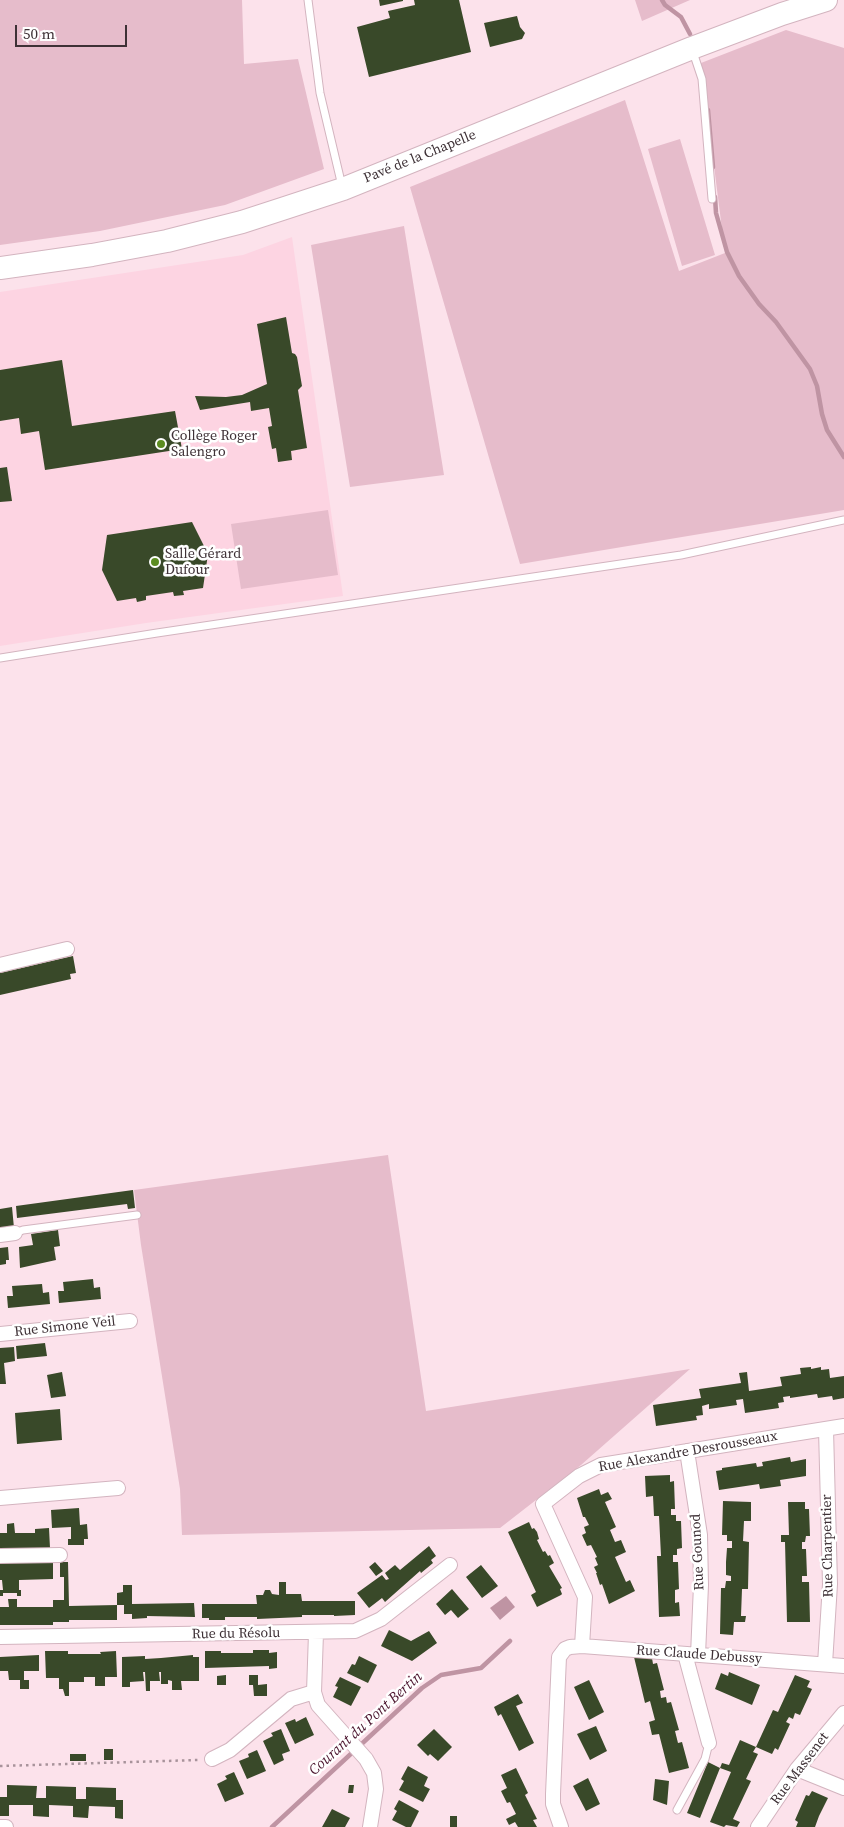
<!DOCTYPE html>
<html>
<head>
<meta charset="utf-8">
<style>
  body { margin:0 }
  #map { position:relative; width:844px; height:1827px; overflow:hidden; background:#fce2eb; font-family:"Source Serif 4",serif }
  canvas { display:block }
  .scale { position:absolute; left:15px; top:25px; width:112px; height:22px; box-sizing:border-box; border:2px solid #3e3136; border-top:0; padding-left:6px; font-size:15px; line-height:18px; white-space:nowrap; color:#3e3136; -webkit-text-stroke:4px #fff; paint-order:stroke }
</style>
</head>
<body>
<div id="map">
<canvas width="844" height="1827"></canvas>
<div class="scale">50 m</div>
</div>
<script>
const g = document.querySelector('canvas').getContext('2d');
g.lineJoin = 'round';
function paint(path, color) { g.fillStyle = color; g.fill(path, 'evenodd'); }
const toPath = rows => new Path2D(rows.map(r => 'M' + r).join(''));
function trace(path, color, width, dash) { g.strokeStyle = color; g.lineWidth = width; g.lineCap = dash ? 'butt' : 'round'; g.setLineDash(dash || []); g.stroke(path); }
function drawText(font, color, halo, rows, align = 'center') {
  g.font = font + ' "Source Serif 4",serif'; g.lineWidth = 5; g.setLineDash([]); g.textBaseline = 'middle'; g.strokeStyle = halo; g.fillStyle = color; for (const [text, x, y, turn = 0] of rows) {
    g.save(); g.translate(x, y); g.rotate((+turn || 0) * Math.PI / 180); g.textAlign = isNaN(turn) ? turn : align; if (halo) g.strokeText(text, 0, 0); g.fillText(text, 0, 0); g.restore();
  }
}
paint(toPath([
  [292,237,343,596,146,623,0,646,0,292,243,255]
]), '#fdd4e2');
paint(toPath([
  [0,0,242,0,244,64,298,59,324,169,225,205,100,231,0,245],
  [635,0,690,0,642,21],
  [786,30,844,48,844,510,520,564,410,187,625,100,679,271,725,253,701,63],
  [680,139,715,255,682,266,648,149],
  [404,226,444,475,350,487,311,245],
  [328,510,338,575,241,589,231,524],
  [388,1155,426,1411,690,1369,581,1465,500,1528,182,1535,180,1489,141,1245,134,1190]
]), '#e6bccb');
paint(toPath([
  [506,1596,515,1607,500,1620,490,1608]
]), '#bf94a3');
trace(toPath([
  [662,0,665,5,681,17,690,34],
  [708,110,713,167],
  [715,197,716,213,727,252,739,276,759,304,776,322,810,369,817,386,822,414,827,430,844,457],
  [272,1827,422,1688,441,1675,481,1668,510,1641]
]), '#bf94a3', 4.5);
paint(toPath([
  [379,0,403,0,403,1,380,6],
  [414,0,459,0,471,52,369,77,357,27,390,18,388,11,415,5],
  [517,16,520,27,525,33,522,39,490,47,484,23],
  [286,317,292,353,295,354,297,357,302,386,298,390,307,448,291,451,292,460,278,462,276,448,272,449,268,427,272,426,269,408,251,411,250,402,200,410,195,396,226,397,242,395,267,384,257,324],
  [62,360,72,426,175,411,182,449,45,470,39,431,21,434,19,418,0,421,0,370],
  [7,467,12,501,0,502,0,468],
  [192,522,208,554,203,588,183,591,184,595,174,596,173,592,146,596,146,600,137,602,136,598,117,601,102,570,107,535],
  [73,956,76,973,70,974,71,979,0,995,0,973],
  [133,1190,135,1208,128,1209,127,1204,17,1218,16,1206],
  [12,1207,14,1228,0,1231,0,1209],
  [58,1230,60,1246,54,1247,56,1260,20,1268,19,1247,33,1245,31,1234],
  [8,1247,9,1260,6,1260,6,1264,0,1265,0,1248],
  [93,1279,94,1288,100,1287,101,1299,59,1303,58,1291,64,1291,63,1282],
  [42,1284,43,1293,49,1292,50,1304,8,1308,7,1296,13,1296,12,1286],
  [45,1343,47,1356,17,1359,16,1346],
  [14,1347,15,1361,4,1363,6,1384,0,1384,0,1348],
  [811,1367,811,1369,821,1367,821,1370,829,1369,830,1378,844,1376,844,1398,833,1400,832,1396,818,1398,817,1394,790,1398,790,1396,783,1397,784,1402,778,1403,779,1408,745,1413,743,1399,736,1400,737,1405,709,1409,709,1404,702,1406,703,1415,696,1416,697,1420,656,1426,653,1405,701,1398,699,1389,741,1383,739,1373,747,1372,749,1391,782,1386,780,1377,801,1374,800,1368],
  [62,1372,66,1396,51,1398,47,1375],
  [60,1409,62,1440,17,1444,15,1413],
  [790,1457,791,1462,806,1459,806,1476,780,1480,781,1486,760,1489,759,1484,719,1490,716,1471,722,1470,722,1468,756,1463,757,1467,763,1466,762,1462],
  [670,1475,670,1482,674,1481,675,1509,671,1509,671,1515,676,1515,676,1521,681,1521,682,1548,677,1549,677,1555,673,1555,673,1562,678,1562,679,1589,675,1590,675,1603,679,1602,680,1616,659,1617,657,1556,661,1556,659,1516,654,1516,653,1496,646,1497,645,1476],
  [599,1489,601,1495,608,1492,612,1499,605,1502,616,1527,610,1530,615,1542,621,1540,626,1552,615,1557,626,1582,630,1580,635,1591,609,1604,602,1584,600,1585,596,1573,597,1573,594,1567,598,1565,595,1558,597,1557,591,1545,587,1546,582,1535,586,1533,584,1527,589,1525,585,1517,583,1517,577,1498],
  [723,1501,751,1502,751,1521,744,1521,743,1541,749,1542,748,1589,742,1589,741,1616,746,1616,745,1622,734,1622,733,1635,720,1634,721,1588,725,1588,726,1581,731,1581,731,1576,726,1575,726,1562,727,1548,732,1548,732,1541,727,1541,727,1535,722,1535],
  [788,1502,805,1502,805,1509,809,1509,810,1536,806,1536,805,1542,802,1542,802,1549,806,1549,807,1576,802,1576,802,1582,809,1582,810,1622,787,1622,785,1542,781,1542,781,1535,789,1535],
  [79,1508,80,1525,87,1524,88,1539,84,1539,84,1545,68,1545,68,1539,71,1539,71,1527,52,1528,51,1510],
  [529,1522,532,1529,534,1528,537,1532,539,1539,537,1540,543,1552,545,1551,548,1556,550,1555,554,1563,549,1566,562,1588,560,1589,562,1594,561,1595,537,1607,531,1595,536,1592,508,1532],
  [14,1523,15,1533,35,1533,35,1529,49,1528,50,1548,0,1548,0,1533,7,1533,7,1524],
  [429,1546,436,1556,431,1560,433,1563,421,1573,420,1571,385,1602,382,1598,369,1608,357,1593,382,1575,386,1580,389,1579,385,1573,395,1565,400,1570],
  [0,1562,53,1562,53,1579,19,1580,19,1590,21,1590,21,1596,17,1596,17,1593,3,1593,3,1596,0,1596,0,1590,3,1590,2,1580,0,1580],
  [60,1562,68,1562,69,1606,117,1605,117,1620,69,1620,69,1622,53,1622,53,1625,0,1625,0,1607,9,1607,8,1599,17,1599,17,1607,53,1607,53,1600,64,1600,64,1577,60,1577],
  [375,1562,383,1571,376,1576,369,1567],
  [481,1565,498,1586,482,1598,466,1577],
  [279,1582,286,1582,286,1594,301,1594,302,1601,355,1601,355,1615,334,1616,334,1615,302,1615,302,1617,257,1619,257,1617,225,1617,225,1620,209,1620,209,1618,202,1618,202,1604,257,1604,256,1595,263,1595,265,1590,270,1590,272,1594,279,1595],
  [123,1585,132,1585,132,1604,194,1603,195,1617,147,1616,147,1618,132,1619,132,1614,124,1614,124,1605,117,1605,117,1593,123,1592],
  [452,1589,469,1609,458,1618,451,1610,445,1615,436,1604],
  [389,1630,411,1641,429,1631,437,1643,412,1661,381,1646],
  [253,1650,269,1650,269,1653,277,1652,277,1668,269,1669,269,1666,205,1668,205,1651,221,1651,221,1653,253,1653],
  [45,1651,68,1651,68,1654,101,1654,100,1652,116,1651,117,1677,105,1677,105,1686,95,1686,95,1677,84,1677,84,1682,69,1682,69,1696,65,1696,63,1689,59,1689,59,1678,46,1678],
  [39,1655,39,1671,24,1671,24,1680,29,1680,29,1689,20,1689,20,1680,9,1680,8,1671,0,1671,0,1657],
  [193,1655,193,1657,199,1657,199,1681,181,1681,182,1690,172,1690,172,1681,168,1680,168,1684,161,1684,161,1672,159,1672,160,1681,150,1681,150,1691,146,1691,145,1672,143,1672,144,1681,130,1682,130,1687,122,1687,122,1657,145,1656,145,1659,161,1658],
  [359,1656,377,1665,368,1683,347,1673,352,1664,355,1665],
  [634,1657,652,1658,653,1664,657,1663,664,1690,660,1691,661,1698,666,1697,667,1703,671,1702,679,1730,675,1731,678,1743,682,1742,689,1768,669,1773,659,1734,652,1735,649,1722,655,1720,650,1701,645,1703],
  [729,1672,760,1685,752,1705,715,1689,721,1673,728,1676],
  [226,1675,226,1685,217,1685,217,1676],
  [249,1675,258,1675,258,1685,267,1684,267,1696,254,1696,253,1685,249,1685],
  [795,1675,810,1681,807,1687,812,1689,800,1715,795,1713,793,1719,789,1717,786,1722,790,1724,778,1750,775,1748,772,1754,756,1747,773,1710,778,1712],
  [340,1677,361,1687,351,1706,333,1697,338,1687,335,1686],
  [589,1680,604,1712,589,1720,574,1687],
  [518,1694,523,1703,516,1706,534,1743,519,1751,501,1714,498,1716,494,1707],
  [306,1717,314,1735,295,1744,285,1723,295,1719,296,1722],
  [596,1726,607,1751,590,1760,577,1734],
  [281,1729,290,1751,282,1754,284,1760,274,1765,263,1741,273,1736,271,1733],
  [434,1729,452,1747,438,1761,430,1754,428,1756,417,1745],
  [740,1740,756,1747,753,1752,758,1754,746,1779,751,1781,733,1819,740,1822,737,1827,726,1825,724,1827,710,1822,731,1772,720,1768,700,1818,687,1813,708,1762,720,1768,722,1763,729,1765],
  [104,1749,113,1749,113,1760,104,1760],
  [257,1750,266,1771,247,1779,239,1761,249,1757,248,1754],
  [70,1754,86,1754,86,1761,70,1761],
  [408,1766,428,1777,424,1786,430,1789,423,1802,399,1790,404,1781,401,1779],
  [516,1768,528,1793,525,1795,537,1819,533,1820,537,1827,518,1827,515,1822,509,1825,506,1819,516,1814,510,1802,507,1803,501,1791,507,1788,501,1775],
  [234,1772,244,1794,225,1802,217,1784,227,1779,225,1776],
  [588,1778,600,1804,586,1811,573,1786],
  [655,1779,669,1781,667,1805,653,1800],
  [7,1785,37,1786,36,1798,46,1798,46,1786,76,1787,76,1799,86,1799,86,1787,116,1788,116,1800,123,1800,123,1819,115,1818,115,1807,89,1806,88,1818,73,1817,73,1806,49,1805,49,1817,33,1816,33,1805,9,1805,9,1816,0,1816,0,1797,7,1797],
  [349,1785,354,1785,353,1793,348,1793],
  [812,1791,828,1798,819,1816,815,1827,796,1827,798,1822,795,1820,806,1795,809,1796],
  [399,1800,419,1811,411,1827,406,1827,392,1820,397,1811,394,1809],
  [332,1809,350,1818,345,1827,322,1827],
  [450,1816,457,1816,457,1827,450,1827]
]), '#394929');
const service = toPath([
  [308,0,320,93,342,186],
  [693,52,702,79,712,199],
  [0,658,157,633,681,555,844,520],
  [15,1233,23,1230,137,1215],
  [677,1810,705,1759,709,1743]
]);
const minor = toPath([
  [0,965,67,949],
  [0,1235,15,1233],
  [0,1334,130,1321],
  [687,1451,700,1535,701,1585,698,1655],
  [0,1498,118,1488],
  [0,1556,60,1555],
  [316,1633,314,1692,318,1705,366,1759,374,1773,376,1789,370,1827],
  [0,1637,355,1631,381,1619,450,1565],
  [582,1646,585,1597,543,1504,579,1476,601,1465,844,1426],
  [685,1654,709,1743],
  [825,1664,830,1584,826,1429],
  [212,1759,230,1750,291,1699,314,1692],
  [797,1769,844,1788],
  [0,1827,6,1827],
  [561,1827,553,1804,553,1794,559,1657,565,1649,570,1647,582,1646,844,1666],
  [758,1827,797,1769,844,1713]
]);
const primary = toPath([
  [0,268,92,255,167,241,242,222,282,209,343,189,692,48,782,14,826,0]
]);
trace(service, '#d3b4bf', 9);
trace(minor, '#d3b4bf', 16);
trace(primary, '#d3b4bf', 24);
trace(toPath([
  [0,1766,198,1760]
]), '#a8939b', 2.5, [2.5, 4]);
trace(service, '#fff', 7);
trace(minor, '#fff', 14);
trace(primary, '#fff', 22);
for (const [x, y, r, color] of [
  [161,444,5,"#5c8c21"],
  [155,562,5,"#5c8c21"]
]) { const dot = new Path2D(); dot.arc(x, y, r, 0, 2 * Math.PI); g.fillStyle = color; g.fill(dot); trace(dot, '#fff', 2); }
drawText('14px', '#3e3136', '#fff', [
  ["Pavé de la Chapelle",420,157,-22],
  ["Rue Simone Veil",65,1327,-6],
  ["Rue Alexandre Desrousseaux",688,1452,-10],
  ["Rue Charpentier",828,1546,-91],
  ["Rue Gounod",698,1552,-93],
  ["Rue du Résolu",236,1634,-1],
  ["Rue Claude Debussy",699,1655,4],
  ["Rue Massenet",800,1769,-53]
]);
drawText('14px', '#3e3136', '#fff', [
  ["Collège Roger",171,436],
  ["Salengro",171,452],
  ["Salle Gérard",165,554],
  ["Dufour",165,570]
], 'left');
drawText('italic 15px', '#4d1730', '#fff', [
  ["Courant du Pont Bertin",366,1724,-42]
]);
</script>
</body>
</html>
